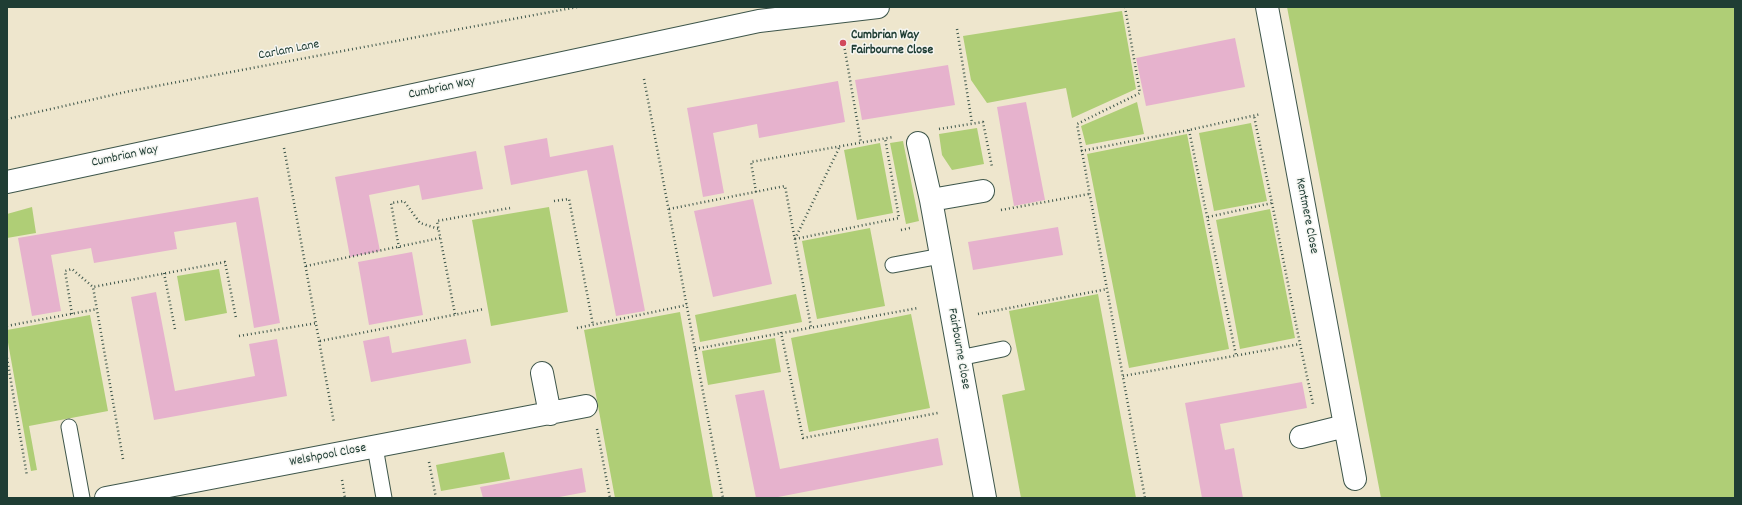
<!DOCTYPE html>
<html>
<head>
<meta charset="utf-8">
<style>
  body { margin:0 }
  #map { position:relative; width:1742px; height:505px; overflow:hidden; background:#eee6cd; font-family:Dekko,sans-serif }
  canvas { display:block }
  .frame { position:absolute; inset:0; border:8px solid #1f3d34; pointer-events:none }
</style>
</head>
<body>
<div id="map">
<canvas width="1742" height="505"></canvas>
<div class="frame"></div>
</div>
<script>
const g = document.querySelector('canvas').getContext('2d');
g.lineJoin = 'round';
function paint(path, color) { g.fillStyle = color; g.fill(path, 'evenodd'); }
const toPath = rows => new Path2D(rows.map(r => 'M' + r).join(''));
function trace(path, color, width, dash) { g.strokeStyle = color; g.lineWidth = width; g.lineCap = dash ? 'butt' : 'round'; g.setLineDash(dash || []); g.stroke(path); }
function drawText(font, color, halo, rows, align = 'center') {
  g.font = font + ' Dekko,sans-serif'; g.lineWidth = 3; g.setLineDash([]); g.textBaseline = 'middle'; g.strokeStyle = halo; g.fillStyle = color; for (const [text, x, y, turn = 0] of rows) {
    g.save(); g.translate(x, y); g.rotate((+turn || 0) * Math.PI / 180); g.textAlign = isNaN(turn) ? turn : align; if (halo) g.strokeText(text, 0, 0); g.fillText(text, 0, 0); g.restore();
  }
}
paint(toPath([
  [1287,7,1735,7,1735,498,1381,498],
  [1122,11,1136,89,1072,118,1066,88,987,103,971,80,963,36],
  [1137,102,1144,134,1086,145,1081,126],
  [1251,123,1267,201,1214,211,1199,133],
  [977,128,984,164,952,170,942,155,939,134],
  [1187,134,1229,349,1129,368,1087,154],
  [903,141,919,221,906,224,890,143],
  [880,143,893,213,857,220,844,150],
  [32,207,36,233,7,238,7,214],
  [549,207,568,312,491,326,472,220],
  [1270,209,1295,338,1240,349,1216,220],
  [870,228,885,306,817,319,802,241],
  [219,269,227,313,185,321,177,276],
  [796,294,802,322,700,342,695,315],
  [1098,294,1136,498,1021,498,1002,395,1025,390,1009,311],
  [680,312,713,498,615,498,584,330],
  [911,314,930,408,809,432,791,338],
  [90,315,108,411,29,426,37,470,31,471,7,337,7,330],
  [775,338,781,372,708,385,702,351],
  [504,452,510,479,441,491,436,465]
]), '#afce76');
paint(toPath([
  [1235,38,1245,87,1146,106,1136,58],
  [948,65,955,105,862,120,855,80],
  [838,81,845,122,759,138,757,124,713,133,724,193,703,197,687,108],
  [1026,102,1045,200,1014,206,997,107],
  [547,138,550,157,613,145,645,311,616,316,587,170,511,185,504,146],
  [476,151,483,189,422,200,419,185,369,195,380,251,350,257,335,177],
  [258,197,280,323,254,328,236,222,174,232,177,249,94,263,91,248,51,255,61,311,32,316,18,238],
  [753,199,772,284,713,297,694,211],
  [1058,227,1063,255,973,270,968,242],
  [412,252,423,315,369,325,358,262],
  [156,292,175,391,255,376,249,344,277,339,287,396,154,420,131,297],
  [389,336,392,353,466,339,471,363,371,382,363,341],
  [1302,382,1307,408,1220,424,1225,450,1234,448,1243,498,1202,498,1185,403],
  [764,390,780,469,938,438,943,465,773,498,756,498,735,395],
  [582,468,586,492,554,498,483,498,480,487]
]), '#e6b2cd');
const lane = toPath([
  [893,265,941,256],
  [959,358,1003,349],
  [69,427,82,498],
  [375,447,384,498]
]);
const street = toPath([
  [1267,7,1355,479],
  [918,143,931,200,985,498],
  [931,200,983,191],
  [542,373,550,414],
  [1301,437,1345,426],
  [106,498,586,406]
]);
const secondary = toPath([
  [7,182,759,21,878,7]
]);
trace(lane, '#3e564b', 17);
trace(street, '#3e564b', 24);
trace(secondary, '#3e564b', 24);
trace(toPath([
  [1125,7,1140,93,1077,124,1145,498],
  [957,29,972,123],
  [844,45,861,143],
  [644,79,723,498],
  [7,119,130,91,577,7],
  [939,129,983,122,992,167],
  [1189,130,1236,355],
  [284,148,334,423],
  [1081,151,1189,130,1261,114],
  [756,192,751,162,893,137],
  [554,201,569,199,593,325],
  [1272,203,1300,344],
  [669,209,785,186,811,327],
  [1001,210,1089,194],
  [1208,217,1272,203,1254,116],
  [901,230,910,228],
  [795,239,899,218,885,138],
  [795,239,840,146],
  [399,248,391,203,404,201,420,223,439,229],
  [306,266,440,238],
  [164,273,175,329],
  [72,314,65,271,72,269,93,287],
  [455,314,437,221,510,208],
  [978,314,1107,289],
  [7,326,97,309],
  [577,328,687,305],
  [781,332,803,438,938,413],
  [239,336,317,323],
  [320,341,484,309],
  [695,349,918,308],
  [7,358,27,476],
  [1123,376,1300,344,1313,404],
  [597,429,610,498],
  [123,459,93,287,225,262,236,318],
  [429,462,436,498],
  [342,480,345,498]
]), '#3e564b', 2.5, [1, 3]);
trace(lane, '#fff', 15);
trace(street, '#fff', 22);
trace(secondary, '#fff', 22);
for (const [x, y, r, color] of [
  [843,43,4,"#d1495b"]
]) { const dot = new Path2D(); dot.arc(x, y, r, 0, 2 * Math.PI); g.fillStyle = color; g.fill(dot); trace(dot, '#f6f6f2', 1.5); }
drawText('bold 13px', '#1f3d34', '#f6f6f2', [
  ["Cumbrian Way",851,36],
  ["Fairbourne Close",851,51]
], 'left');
drawText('13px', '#1f3d34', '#f6f6f2', [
  ["Carlam Lane",289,51,-11],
  ["Cumbrian Way",442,89,-12],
  ["Cumbrian Way",125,157,-12],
  ["Kentmere Close",1306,216,79],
  ["Fairbourne Close",958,349,80],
  ["Welshpool Close",328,456,-11]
]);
</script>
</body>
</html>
